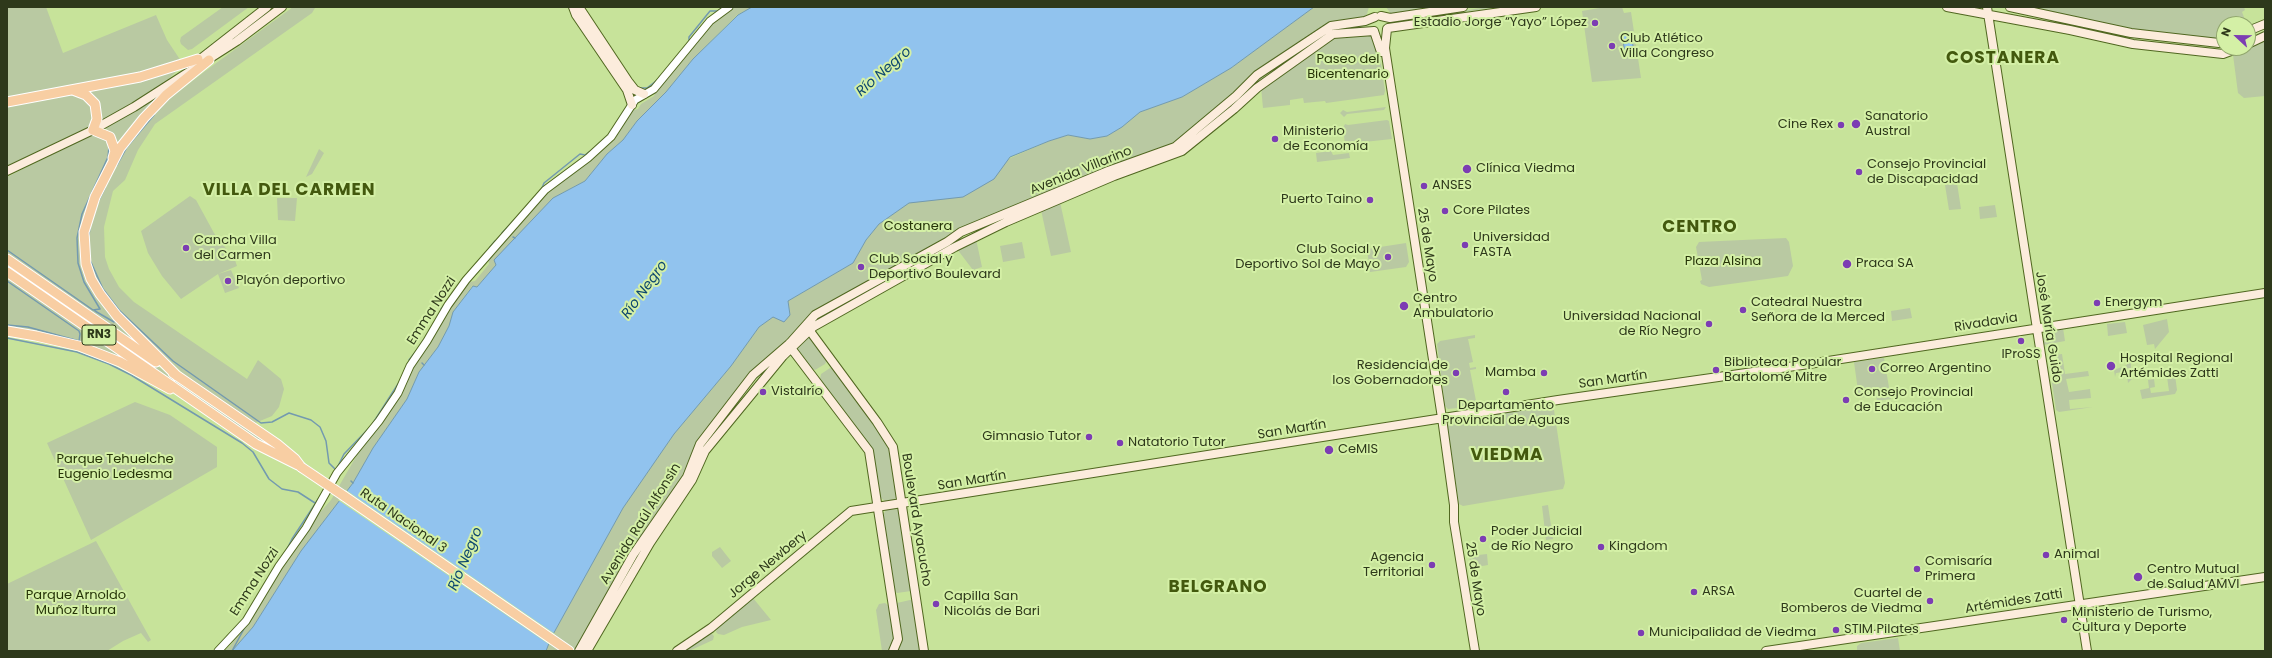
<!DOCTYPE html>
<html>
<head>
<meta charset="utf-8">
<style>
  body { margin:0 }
  #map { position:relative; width:2272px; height:658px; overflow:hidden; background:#c7e39a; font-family:Poppins,sans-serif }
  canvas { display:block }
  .frame { position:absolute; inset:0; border:8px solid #2e391b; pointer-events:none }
  .north { position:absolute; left:2216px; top:16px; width:40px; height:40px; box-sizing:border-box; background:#d4f0a6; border:1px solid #92a76e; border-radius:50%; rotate:292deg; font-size:11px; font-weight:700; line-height:16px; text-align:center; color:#2e391b }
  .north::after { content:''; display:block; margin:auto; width:14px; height:18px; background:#7c3db3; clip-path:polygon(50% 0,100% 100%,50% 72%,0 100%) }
</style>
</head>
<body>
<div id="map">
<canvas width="2272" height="658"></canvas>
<div class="frame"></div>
<div class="north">N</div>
</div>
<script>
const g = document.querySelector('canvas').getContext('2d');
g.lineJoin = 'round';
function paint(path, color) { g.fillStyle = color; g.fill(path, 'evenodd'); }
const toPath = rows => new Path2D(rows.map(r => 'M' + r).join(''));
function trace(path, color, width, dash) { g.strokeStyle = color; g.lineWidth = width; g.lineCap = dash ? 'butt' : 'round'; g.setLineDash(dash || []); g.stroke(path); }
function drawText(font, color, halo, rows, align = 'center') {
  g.font = font + ' Poppins,sans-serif'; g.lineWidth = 4; g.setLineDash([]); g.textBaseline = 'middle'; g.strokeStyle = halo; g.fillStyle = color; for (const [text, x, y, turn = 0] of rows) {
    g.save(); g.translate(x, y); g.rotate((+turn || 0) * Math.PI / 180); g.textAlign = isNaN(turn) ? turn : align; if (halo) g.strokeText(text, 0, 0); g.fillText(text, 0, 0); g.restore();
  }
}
paint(toPath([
  [7,7,46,7,63,53,156,15,167,40,181,61,145,72,7,98],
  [223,7,249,7,192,49,188,50,181,44,180,41,181,37],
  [293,7,315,8,312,13,155,124,138,150,125,180,113,191,104,227,105,257,109,269,119,287,134,302,247,379,258,360,281,379,284,389,279,407,272,416,255,423,189,379,117,312,93,276,86,247,93,210,125,147,155,110,204,72],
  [733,7,752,7,737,15,693,59,666,92,637,121,623,140,607,154,585,181,553,198,495,260,496,265,477,287,472,286,453,312,449,326,438,347,419,372,407,399,373,448,353,483,301,551,253,627,232,651,224,651,230,646,264,595,306,528,331,500,357,455,358,449,450,306,469,282,475,281,489,264,488,258,547,192,591,159,631,111,638,109,641,104,654,96,656,89,712,22],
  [1314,7,1369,7,1367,14,1361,19,1332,23,1236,92,1173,145,1023,204,814,313,698,442,685,476,576,651,546,651,551,638,623,508,674,434,731,366,759,327,773,317,790,315,788,301,853,263,866,240,879,224,950,174,1006,160,1049,141,1068,135,1090,139,1107,136,1122,127,1140,112,1182,97,1231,68],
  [1386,7,1441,7,1391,14],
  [1488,7,1491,8,1392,22,1394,21],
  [1605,7,1622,7,1624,13,1631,12,1641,78,1592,82,1582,11],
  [2022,7,2244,7,2245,10,2242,12,2245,20,2243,24,2224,24,2224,39,2219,41,2131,30],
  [1360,24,1363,25,1363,28,1333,32,1332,30,1294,56,1297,57,1239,100,1239,96,1258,76,1263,78,1288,61,1285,59,1334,27,1337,30,1357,29],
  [1368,34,1373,35,1378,44,1385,91,1384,95,1326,103,1325,101,1304,103,1303,98,1290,100,1290,105,1263,108,1261,87,1335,35],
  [2265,38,2265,96,2244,98,2238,93,2233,55],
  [179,69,161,86,132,104,100,121,84,90],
  [170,86,119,147,105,127],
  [70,93,79,94,91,104,93,114,89,127,7,166,7,105],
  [1386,107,1384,110,1347,114,1344,117,1340,113,1343,110,1347,112],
  [1387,120,1389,121,1392,139,1345,144,1343,128,1345,124,1348,125],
  [93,134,108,138,112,156,85,214,80,238,81,262,87,281,141,346,7,254,7,177],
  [319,149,324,153,312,174,306,177],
  [1331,151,1333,155,1349,153,1350,158,1317,162,1316,153],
  [1957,183,1961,209,1949,210,1945,185],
  [190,196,196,200,214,233,235,260,237,266,218,274,231,270,239,288,225,293,218,274,181,299,162,276,148,253,141,231],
  [277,198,297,198,295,221,278,220],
  [1060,202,1071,252,1051,256,1041,210],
  [1995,205,1997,217,1980,219,1979,207],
  [1786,238,1789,242,1793,266,1788,276,1709,287,1701,284,1700,281,1702,280,1696,247,1699,242],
  [976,239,982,267,973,270,957,249],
  [1022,242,1025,258,1003,262,1000,246],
  [1406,243,1409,262,1406,267,1370,272,1367,249],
  [7,263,150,361,278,449,273,450,7,268],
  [7,277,131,362,129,364,7,329],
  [1910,308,1912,318,1892,321,1891,311],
  [2167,319,2169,332,2155,349,2154,344,2147,345,2143,325],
  [2125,322,2127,333,2108,336,2107,324],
  [2063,328,2065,341,2043,345,2044,332],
  [1475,335,1475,338,1468,339,1473,362,1469,363,1470,368,1476,367,1476,369,1470,370,1477,406,1448,409,1445,406,1437,344,1440,341],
  [808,336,810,336,827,360,825,364,815,370,811,368,798,349,798,346],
  [2062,354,2065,374,2088,371,2089,376,2066,379,2069,392,2090,389,2091,398,2069,400,2070,409,2093,407,2059,412,2056,410,2048,356],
  [1884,358,1891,399,1877,401,1876,395,1859,398,1854,362],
  [2127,363,2131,363,2131,368,2126,369,2127,374,2132,374,2132,379,2128,383,2127,375,2124,376,2123,372,2116,373,2115,377,2114,370,2127,365],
  [830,368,833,368,889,447,897,497,894,500,885,501,881,498,871,447,820,379,821,374],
  [2175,375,2177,390,2175,394,2142,399,2140,390,2149,388,2148,380,2154,379,2155,387,2150,388,2151,393,2169,391,2167,377],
  [135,402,170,415,217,447,217,467,91,540,47,443],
  [1549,405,1554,410,1565,483,1563,489,1463,506,1459,504,1446,425,1447,421],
  [1548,505,1553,539,1546,540,1542,506],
  [895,509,899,510,911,591,897,593,894,590,883,515,886,510],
  [96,541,151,640,148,642,141,633,123,641,107,651,7,651,7,584],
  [720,547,731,561,722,568,712,556,712,552],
  [1487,554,1488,565,1471,568,1469,556],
  [753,598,771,620,742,627,724,635,718,634,716,632,717,628],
  [910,600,912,600,920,651,897,651,901,639,897,603],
  [885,603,890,607,895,637,890,651,882,651,876,610,879,604],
  [711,633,714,636,713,640,689,651,681,651],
  [1898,638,1900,651,1857,651,1857,646,1861,643]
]), '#b9c9a2');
const water = toPath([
  [752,7,1314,7,1231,68,1182,97,1140,112,1122,127,1107,136,1090,139,1068,135,1049,141,1010,157,994,179,963,197,909,203,879,224,866,240,853,263,788,301,790,315,784,322,773,317,759,327,731,366,674,434,623,508,551,638,546,651,232,651,253,627,301,551,353,483,373,448,407,399,419,372,438,347,449,326,453,312,473,286,477,287,496,265,494,260,553,198,585,181,607,154,623,140,637,121,666,92,693,59,738,15,752,7],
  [1631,33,1634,52,1625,53,1622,34,1631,33]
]);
paint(water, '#91c3ee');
trace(water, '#739aaf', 1);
paint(toPath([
  [346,490,555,634,550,645,338,500]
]), '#c7e39a');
trace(toPath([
  [689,42,689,37,710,11,718,11,722,8],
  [640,88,647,88,656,81],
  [117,165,127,147,154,115],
  [542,188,544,183,580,154,585,155,589,152],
  [97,204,105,188],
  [502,233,519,215],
  [89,235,90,227],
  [513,237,515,238],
  [490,247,495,241],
  [7,250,93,310,100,309,84,282,78,263,77,238,82,214,108,157,109,147],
  [90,260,103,289,119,310,173,361,261,423,272,422,289,413,311,420,320,427,326,441,329,463,336,470],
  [7,281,79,331,80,334,79,341,28,327,7,325],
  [441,309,444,305],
  [95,311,114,322],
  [7,338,77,352,109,364,131,375,242,443,253,452,269,479,282,489,298,492,315,503],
  [409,360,417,350],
  [422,363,424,365],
  [373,423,398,384],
  [337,468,344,454,371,426],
  [351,481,353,483],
  [286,551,292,539,319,498],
  [232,651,245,627]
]), '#739aaf', 1.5);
const tertiary = toPath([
  [218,651,246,621,279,566,306,528,337,473,379,421,398,393,410,366,427,341,448,305,466,280,545,190,588,158,611,137,635,100,654,89,710,21,729,7]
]);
const secondary = toPath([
  [573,7,576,15,627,90,632,105],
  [579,7,628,81,635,90,644,94],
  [1947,7,2070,30,2133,44,2223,54,2239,48],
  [1987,7,2087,651],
  [2010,7,2131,33,2219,43,2224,41],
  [1381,16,1390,18,1463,7],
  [1388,28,1536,7],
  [1387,29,1385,48,1442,418,1454,505,1454,522,1475,651],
  [1374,31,1381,52],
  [2248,31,2265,24],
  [2248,44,2265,36],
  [194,64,267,7],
  [7,171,93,130,134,107,237,41,282,7],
  [807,327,877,422,893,447,924,651],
  [790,343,791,348,869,451,898,639,893,651],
  [579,651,633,555,687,477,700,444,753,375,790,343,815,315,947,242,961,232,1108,171,1175,147,1236,96,1257,75,1331,26,1365,21,1375,17],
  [587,651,650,543,692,480,705,451,783,356,813,327,955,247,1006,222,1114,176,1182,151,1234,109,1257,88,1333,34,1374,31],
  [677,651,711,628,851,511,1558,400,1809,364,2265,293],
  [1766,651,2265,577]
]);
const trunk = toPath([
  [73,90,86,95,95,104,97,119,93,130,110,137,115,151,113,158],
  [7,102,140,77,198,59],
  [7,259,156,362],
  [7,272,256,444,298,465],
  [7,331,36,336,79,346,120,362,170,389],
  [173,373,277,444,295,459,301,467],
  [177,376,117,316,100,294,91,279,86,264,84,232,95,197,120,148,144,118,166,95,209,60],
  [344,496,569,651]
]);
trace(tertiary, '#506720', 9);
trace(secondary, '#506720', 10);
trace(trunk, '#fff', 11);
trace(tertiary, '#fff', 7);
trace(secondary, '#fcecdc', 8);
trace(trunk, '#f8cea3', 9);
const trunkBridge = toPath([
  [301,467,344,496]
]);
trace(trunkBridge, '#fff', 11, []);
trace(trunkBridge, '#f8cea3', 9);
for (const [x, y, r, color] of [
  [1595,23,4,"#7c3db3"],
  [1612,46,4,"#7c3db3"],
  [1856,124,5,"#7c3db3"],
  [1841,125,4,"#7c3db3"],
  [1275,139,4,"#7c3db3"],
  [1467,169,5,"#7c3db3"],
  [1859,172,4,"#7c3db3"],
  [1424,186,4,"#7c3db3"],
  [1370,200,4,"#7c3db3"],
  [1445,211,4,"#7c3db3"],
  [1465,245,4,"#7c3db3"],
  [186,248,4,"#7c3db3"],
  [1388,257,4,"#7c3db3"],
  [1847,264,5,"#7c3db3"],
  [861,267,4,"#7c3db3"],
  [228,281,4,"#7c3db3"],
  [2097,303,4,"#7c3db3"],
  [1404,306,5,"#7c3db3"],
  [1743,310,4,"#7c3db3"],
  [1709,324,4,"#7c3db3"],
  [2021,341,4,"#7c3db3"],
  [2111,366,5,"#7c3db3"],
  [1872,369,4,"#7c3db3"],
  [1716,370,4,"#7c3db3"],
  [1456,373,4,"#7c3db3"],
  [1544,373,4,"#7c3db3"],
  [763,392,4,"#7c3db3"],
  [1506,392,4,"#7c3db3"],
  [1846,400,4,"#7c3db3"],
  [1089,437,4,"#7c3db3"],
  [1120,443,4,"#7c3db3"],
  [1329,450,5,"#7c3db3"],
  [1483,539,4,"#7c3db3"],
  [1601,547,4,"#7c3db3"],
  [2046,555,4,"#7c3db3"],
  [1432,565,4,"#7c3db3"],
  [1917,569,4,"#7c3db3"],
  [2138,577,5,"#7c3db3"],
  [1694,592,4,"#7c3db3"],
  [1930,601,4,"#7c3db3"],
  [936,604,4,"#7c3db3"],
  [2064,620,4,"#7c3db3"],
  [1836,630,4,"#7c3db3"],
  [1641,633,4,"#7c3db3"]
]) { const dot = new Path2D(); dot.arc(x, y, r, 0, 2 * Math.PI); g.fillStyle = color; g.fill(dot); trace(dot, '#d4f0a6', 1.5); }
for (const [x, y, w] of [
  [99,335,34]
]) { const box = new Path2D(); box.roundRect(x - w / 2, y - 10, w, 20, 3); g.fillStyle = '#d4f0a6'; g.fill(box); trace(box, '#2e391b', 1); }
drawText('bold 12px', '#2e391b', null, [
  ["RN3",99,335]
]);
drawText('13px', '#2e391b', '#d4f0a6', [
  ["Estadio Jorge “Yayo” López",1587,23,"right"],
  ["Club Atlético",1620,39],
  ["Villa Congreso",1620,54],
  ["Sanatorio",1865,117],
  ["Austral",1865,132],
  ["Cine Rex",1833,125,"right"],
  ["Ministerio",1283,132],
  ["de Economía",1283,147],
  ["Consejo Provincial",1867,165],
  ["de Discapacidad",1867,180],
  ["Clínica Viedma",1476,169],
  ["ANSES",1432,186],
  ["Puerto Taino",1362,200,"right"],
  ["Core Pilates",1453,211],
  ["Universidad",1473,238],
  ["FASTA",1473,253],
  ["Cancha Villa",194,241],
  ["del Carmen",194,256],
  ["Club Social y",1380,250,"right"],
  ["Deportivo Sol de Mayo",1380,265,"right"],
  ["Club Social y",869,260],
  ["Deportivo Boulevard",869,275],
  ["Praca SA",1856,264],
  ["Playón deportivo",236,281],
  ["Centro",1413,299],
  ["Ambulatorio",1413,314],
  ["Catedral Nuestra",1751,303],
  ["Señora de la Merced",1751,318],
  ["Energym",2105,303],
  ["Universidad Nacional",1701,317,"right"],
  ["de Río Negro",1701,332,"right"],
  ["IProSS",2021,355,"center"],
  ["Hospital Regional",2120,359],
  ["Artémides Zatti",2120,374],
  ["Biblioteca Popular",1724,363],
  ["Bartolomé Mitre",1724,378],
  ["Residencia de",1448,366,"right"],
  ["los Gobernadores",1448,381,"right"],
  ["Correo Argentino",1880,369],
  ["Mamba",1536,373,"right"],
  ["Vistalrío",771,392],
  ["Consejo Provincial",1854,393],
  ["de Educación",1854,408],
  ["Departamento",1506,406,"center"],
  ["Provincial de Aguas",1506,421,"center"],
  ["Gimnasio Tutor",1081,437,"right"],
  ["Natatorio Tutor",1128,443],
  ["CeMIS",1338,450],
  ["Poder Judicial",1491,532],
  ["de Río Negro",1491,547],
  ["Kingdom",1609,547],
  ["Animal",2054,555],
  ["Agencia",1424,558,"right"],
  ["Territorial",1424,573,"right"],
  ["Comisaría",1925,562],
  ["Primera",1925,577],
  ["Centro Mutual",2147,570],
  ["de Salud AMVI",2147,585],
  ["ARSA",1702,592],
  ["Cuartel de",1922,594,"right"],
  ["Bomberos de Viedma",1922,609,"right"],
  ["Capilla San",944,597],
  ["Nicolás de Bari",944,612],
  ["Ministerio de Turismo,",2072,613],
  ["Cultura y Deporte",2072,628],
  ["STIM Pilates",1844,630],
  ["Municipalidad de Viedma",1649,633]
], 'left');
drawText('13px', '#263408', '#d4f0a6', [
  ["Paseo del",1348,60],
  ["Bicentenario",1348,75],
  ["Costanera",918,227],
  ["Plaza Alsina",1723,262],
  ["Parque Tehuelche",115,460],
  ["Eugenio Ledesma",115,475],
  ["Parque Arnoldo",76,596],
  ["Muñoz Iturra",76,611]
]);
drawText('13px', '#2e391b', '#d4f0a6', [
  ["Avenida Villarino",1081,171,-22],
  ["25 de Mayo",1427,245,81],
  ["Emma Nozzi",432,311,-57],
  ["Rivadavia",1986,323,-9],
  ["José María Guido",2048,327,81],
  ["San Martín",1613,380,-8],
  ["San Martín",1292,430,-9],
  ["San Martín",972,481,-9],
  ["Boulevard Ayacucho",916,520,81],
  ["Ruta Nacional 3",403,521,35],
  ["Avenida Raúl Alfonsín",641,524,-58],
  ["Jorge Newbery",768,565,-40],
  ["25 de Mayo",1475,579,81],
  ["Emma Nozzi",255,582,-57],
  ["Artémides Zatti",2014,602,-9]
]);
drawText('italic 14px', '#0d476f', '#d4f0a6', [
  ["Río Negro",884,72,-41],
  ["Río Negro",645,290,-54],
  ["Río Negro",466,559,-67]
]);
g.letterSpacing = '1px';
drawText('bold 17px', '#43590e', '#d4f0a6', [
  ["COSTANERA",2003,59],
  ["VILLA DEL CARMEN",289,191],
  ["CENTRO",1700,228],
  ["VIEDMA",1507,456],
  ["BELGRANO",1218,588]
]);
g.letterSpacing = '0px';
</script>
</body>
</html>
